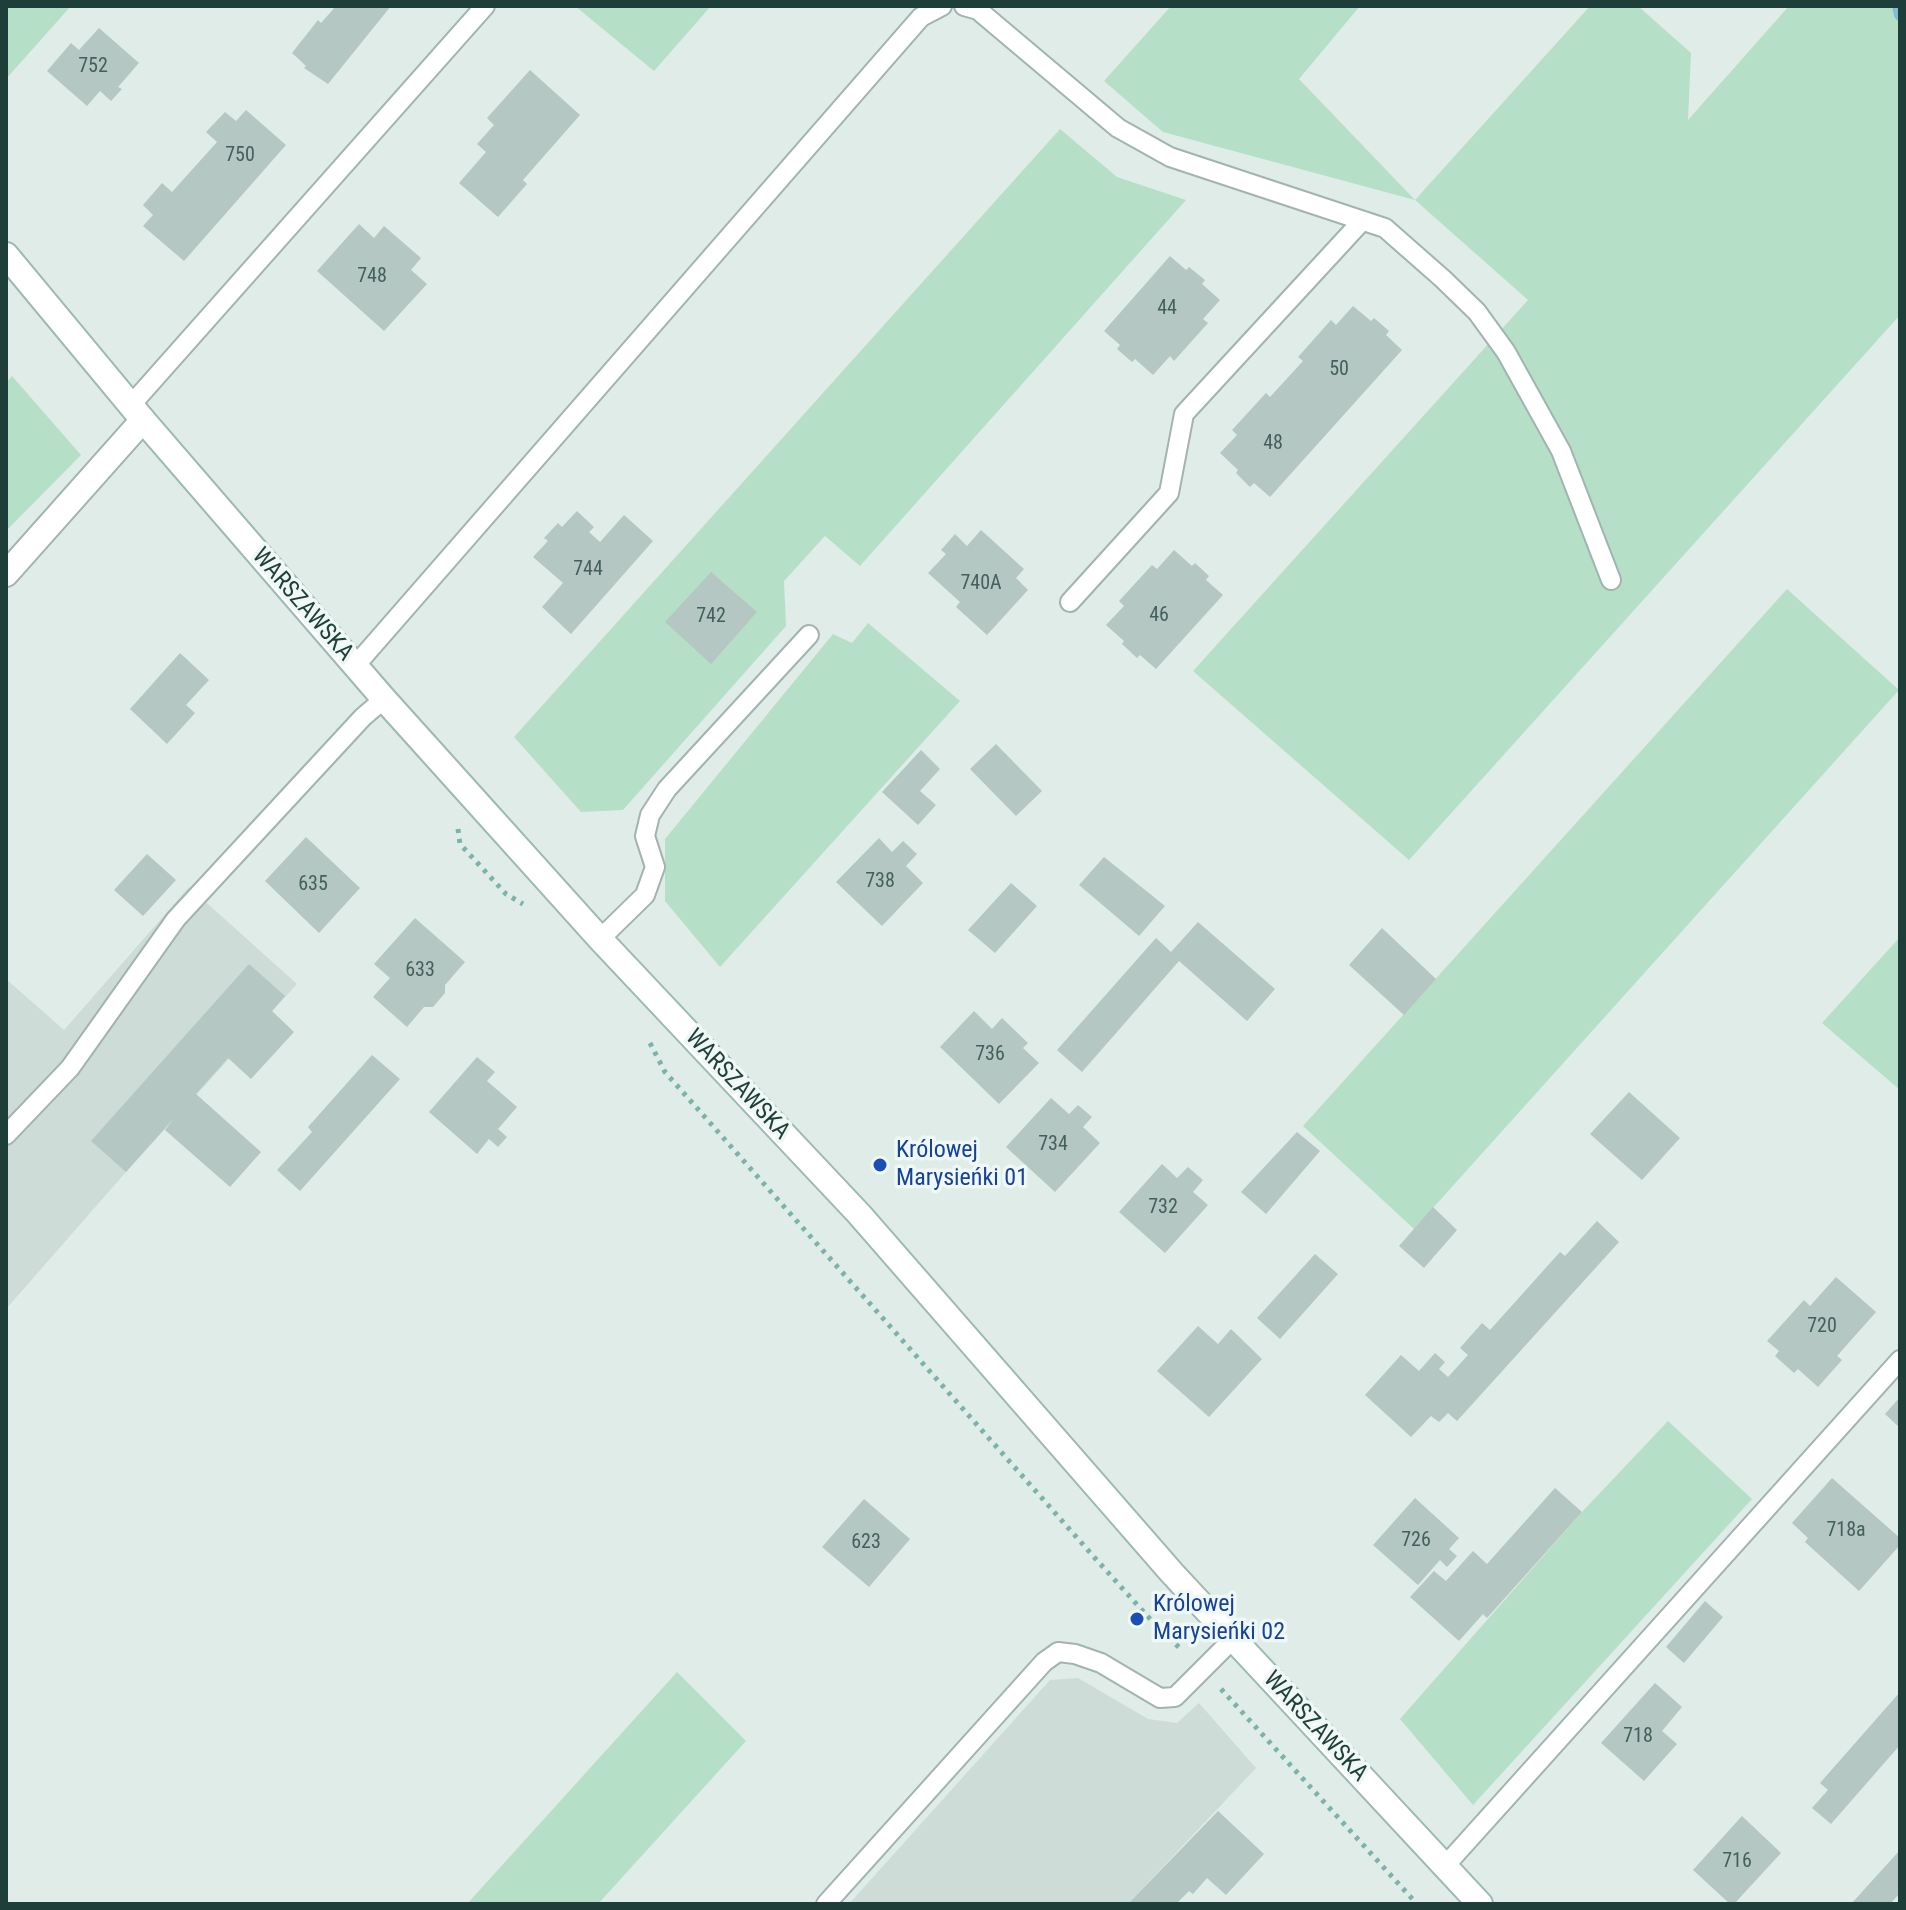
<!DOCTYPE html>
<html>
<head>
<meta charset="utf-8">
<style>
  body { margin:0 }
  #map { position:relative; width:1906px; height:1910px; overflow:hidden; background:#dfece8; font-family:"Roboto Condensed",sans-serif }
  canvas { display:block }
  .frame { position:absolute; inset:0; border:8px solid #1e3e3a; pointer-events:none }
</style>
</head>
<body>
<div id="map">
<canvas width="1906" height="1910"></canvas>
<div class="frame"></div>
</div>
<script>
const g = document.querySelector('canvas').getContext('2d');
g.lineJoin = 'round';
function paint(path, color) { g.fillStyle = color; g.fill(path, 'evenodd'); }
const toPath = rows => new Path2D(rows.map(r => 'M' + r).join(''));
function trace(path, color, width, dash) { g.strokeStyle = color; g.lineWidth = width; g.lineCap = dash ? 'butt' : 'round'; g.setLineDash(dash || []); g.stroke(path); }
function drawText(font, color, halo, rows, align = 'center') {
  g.font = font + ' "Roboto Condensed",sans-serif'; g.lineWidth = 7; g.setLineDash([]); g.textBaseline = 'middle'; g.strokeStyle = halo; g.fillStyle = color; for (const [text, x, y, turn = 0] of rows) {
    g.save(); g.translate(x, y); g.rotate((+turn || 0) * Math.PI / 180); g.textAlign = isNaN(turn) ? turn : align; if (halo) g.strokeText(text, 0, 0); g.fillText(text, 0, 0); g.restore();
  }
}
paint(toPath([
  [189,887,297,984,126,1172,6,1309,6,979,64,1030],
  [1078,1678,1148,1719,1177,1723,1199,1703,1256,1768,1128,1904,849,1904,1050,1680]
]), '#cddcd7');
paint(toPath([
  [6,6,71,6,6,79],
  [575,6,711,6,654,71],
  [1171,6,1360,6,1299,79,1415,200,1590,6,1638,6,1691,53,1688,120,1789,6,1900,6,1900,315,1409,860,1193,671,1528,300,1415,200,1163,132,1104,81],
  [1060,129,1117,177,1186,200,860,566,825,536,784,581,786,626,623,810,581,812,514,737],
  [12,376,81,455,6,531,6,383],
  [1787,589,1899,690,1414,1229,1303,1126],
  [868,623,960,701,720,967,665,901,665,839,833,634,852,643],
  [1900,937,1900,1090,1822,1023],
  [1668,1421,1752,1499,1473,1805,1400,1719,1582,1512],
  [677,1672,746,1741,598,1904,467,1904]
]), '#b5e0c7');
trace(toPath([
  [1898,6,1900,15]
]), '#80bcd8', 12);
paint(toPath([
  [336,6,391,6,328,84,304,68,306,66,292,53,318,20,321,23],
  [99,28,139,63,118,87,122,89,111,101,100,91,87,106,47,71,71,43,79,50],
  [530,70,580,115,523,180,527,184,498,217,459,183,486,152,477,144,494,125,487,118],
  [246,110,286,145,184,261,143,226,153,215,143,205,162,183,172,192,217,142,206,132,225,112,236,121],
  [359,224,374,238,384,226,421,258,411,270,427,284,384,331,317,271],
  [1170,256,1186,270,1189,267,1205,280,1202,284,1220,300,1203,319,1208,323,1174,361,1170,356,1153,375,1135,359,1132,362,1117,349,1120,345,1104,331],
  [1353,306,1371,321,1374,318,1389,331,1386,335,1402,350,1270,497,1254,483,1250,487,1236,473,1238,470,1220,453,1237,435,1232,430,1266,393,1270,397,1303,361,1298,357,1331,320,1336,325],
  [577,511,594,527,589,532,600,542,624,515,653,541,571,634,542,607,563,583,533,557,548,541,544,538,558,523,562,527],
  [981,530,1024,569,1016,578,1028,590,987,635,956,607,960,602,928,573,946,554,941,550,955,534,967,546],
  [1174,550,1192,566,1195,563,1209,576,1206,580,1223,595,1156,669,1140,655,1137,658,1122,644,1124,641,1106,625,1124,606,1119,601,1152,565,1157,569],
  [711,572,757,612,711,664,665,622],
  [180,653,209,680,186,705,195,713,167,744,130,709],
  [996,744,1042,791,1016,816,970,769],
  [921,750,940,769,920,791,936,805,918,825,882,792],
  [306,837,360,888,319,933,265,881],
  [879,838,892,852,903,841,917,854,906,866,923,883,882,926,836,882],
  [147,854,176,880,143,916,114,890],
  [1104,857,1165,906,1139,936,1079,885],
  [1011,883,1037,906,995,953,968,930],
  [415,918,465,962,445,985,445,993,433,1007,424,1007,407,1027,373,997,390,978,374,964],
  [1198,922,1275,989,1247,1021,1179,961,1082,1072,1057,1050,1156,938,1171,952],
  [1382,928,1436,979,1404,1015,1349,965],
  [249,964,285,996,272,1011,294,1032,251,1079,228,1058,196,1094,261,1152,230,1187,165,1130,174,1118,126,1172,91,1141],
  [974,1011,992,1029,1002,1018,1028,1043,1023,1048,1039,1063,999,1104,940,1047],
  [372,1055,400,1079,300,1191,277,1170,312,1132,308,1127],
  [477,1057,495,1072,487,1081,517,1107,498,1129,507,1137,498,1147,489,1139,477,1154,429,1112],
  [1629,1092,1680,1138,1642,1180,1590,1134],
  [1051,1098,1069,1114,1078,1105,1092,1117,1083,1127,1100,1143,1055,1192,1006,1147],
  [1297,1132,1320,1151,1266,1214,1241,1192],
  [1162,1164,1177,1178,1188,1167,1203,1180,1193,1192,1208,1205,1165,1253,1119,1212],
  [1433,1207,1457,1230,1424,1268,1399,1246],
  [1597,1221,1619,1242,1457,1421,1448,1413,1439,1422,1431,1416,1411,1437,1365,1395,1401,1355,1419,1371,1435,1353,1445,1362,1439,1369,1448,1377,1468,1355,1460,1348,1482,1323,1490,1330,1560,1252,1565,1256],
  [1315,1254,1338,1274,1280,1339,1257,1318],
  [1836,1277,1876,1312,1837,1356,1842,1360,1818,1387,1798,1369,1794,1373,1775,1356,1779,1351,1767,1341,1804,1300,1810,1306],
  [1198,1326,1218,1344,1231,1329,1262,1359,1209,1417,1157,1371],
  [1900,1397,1900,1428,1885,1414],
  [1832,1478,1900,1538,1900,1545,1859,1591,1805,1542,1808,1538,1792,1523],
  [1555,1488,1582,1512,1487,1618,1483,1614,1459,1641,1410,1597,1434,1571,1446,1581,1473,1551,1487,1564],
  [1415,1498,1459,1538,1449,1549,1457,1556,1447,1567,1440,1560,1418,1585,1373,1545],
  [864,1499,910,1539,869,1587,822,1547],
  [1705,1601,1723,1617,1684,1663,1666,1647],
  [1655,1683,1682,1707,1662,1731,1677,1744,1644,1781,1601,1743],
  [1900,1692,1900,1745,1831,1824,1812,1808,1828,1790,1820,1783],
  [1218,1811,1264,1854,1226,1895,1207,1878,1193,1894,1189,1891,1176,1904,1128,1904],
  [1742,1816,1781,1853,1734,1904,1730,1904,1693,1870],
  [1900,1850,1900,1893,1890,1904,1851,1904]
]), '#b4c7c2');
const service = toPath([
  [964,6,978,10,1118,128,1170,157,1385,228,1443,279,1477,312,1506,352,1561,451,1611,580],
  [131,405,485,6],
  [1070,602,1169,493,1184,414,1362,221],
  [355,666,921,17,942,6],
  [600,939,645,895,655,867,645,836,650,815,667,789,809,635],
  [6,1135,70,1068,176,919,363,717,384,699],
  [1445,1866,1900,1360],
  [826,1904,1044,1662,1058,1652,1075,1654,1101,1663,1160,1698,1175,1697,1233,1639]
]);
const minor = toPath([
  [6,574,143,420]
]);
const secondary = toPath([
  [6,255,143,420,384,699,600,939,859,1214,1172,1573,1480,1904]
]);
trace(service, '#a1b4b0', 22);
trace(minor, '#a1b4b0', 28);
trace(secondary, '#9cb9b3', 28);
trace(toPath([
  [458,829,460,844,506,894,523,904],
  [650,1043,665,1072,1094,1557,1160,1630,1183,1651],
  [1221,1689,1417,1904]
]), '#7bb3ab', 5, [4, 6]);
trace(service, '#fff', 18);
trace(minor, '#fff', 24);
trace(secondary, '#fff', 24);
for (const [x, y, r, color] of [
  [880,1165,8,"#1a4fb4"],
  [1137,1619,8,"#1a4fb4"]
]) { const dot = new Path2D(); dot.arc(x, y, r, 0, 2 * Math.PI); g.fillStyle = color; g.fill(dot); trace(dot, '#eff8f5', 3); }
drawText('20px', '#44605c', null, [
  ["752",93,67],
  ["750",240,156],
  ["748",372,277],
  ["44",1167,309],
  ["50",1339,370],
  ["48",1273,444],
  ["744",588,570],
  ["740A",981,584],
  ["46",1159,616],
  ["742",711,617],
  ["738",880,882],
  ["635",313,885],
  ["633",420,971],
  ["736",990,1055],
  ["734",1053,1145],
  ["732",1163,1208],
  ["720",1822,1327],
  ["718a",1846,1531],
  ["726",1416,1541],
  ["623",866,1543],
  ["718",1638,1737],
  ["716",1737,1862]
]);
drawText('24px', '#1e3e3a', '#eff8f5', [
  ["WARSZAWSKA",302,605,49],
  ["WARSZAWSKA",737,1085,47],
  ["WARSZAWSKA",1315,1727,47]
]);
drawText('24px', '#164399', '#eff8f5', [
  ["Królowej",896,1151],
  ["Marysieńki 01",896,1179],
  ["Królowej",1153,1605],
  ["Marysieńki 02",1153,1633]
], 'left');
</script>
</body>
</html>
